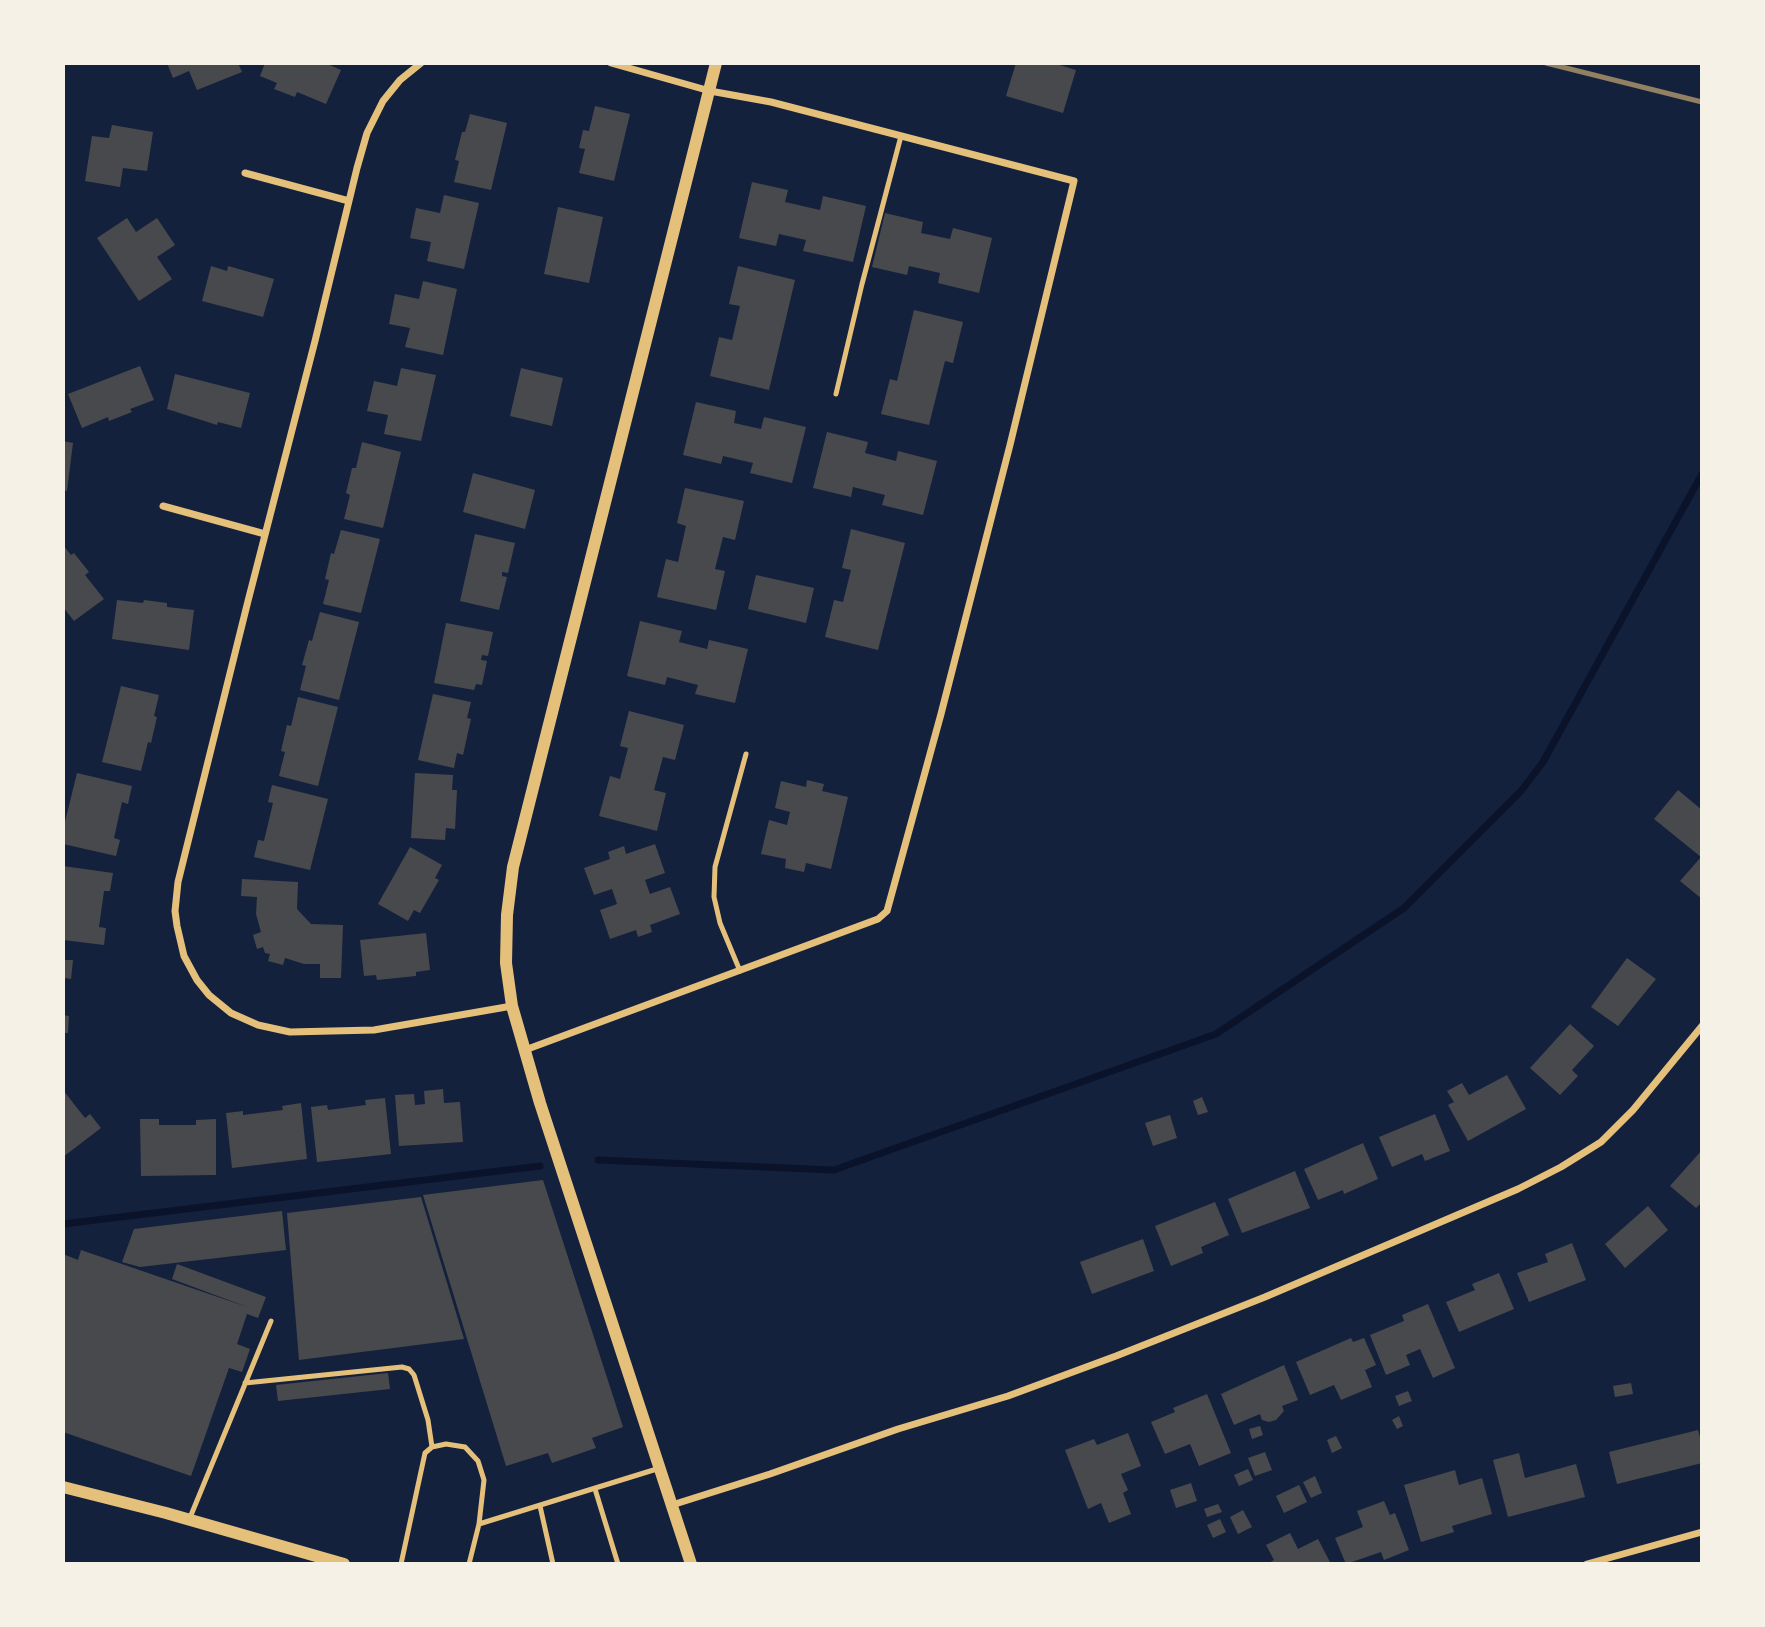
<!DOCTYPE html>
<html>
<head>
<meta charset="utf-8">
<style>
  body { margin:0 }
  #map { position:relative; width:1765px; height:1627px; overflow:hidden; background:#14213d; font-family:"Titillium Web",sans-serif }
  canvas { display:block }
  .frame { position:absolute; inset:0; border:65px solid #f6f1e7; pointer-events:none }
</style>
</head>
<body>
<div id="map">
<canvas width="1765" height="1627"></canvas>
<div class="frame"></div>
</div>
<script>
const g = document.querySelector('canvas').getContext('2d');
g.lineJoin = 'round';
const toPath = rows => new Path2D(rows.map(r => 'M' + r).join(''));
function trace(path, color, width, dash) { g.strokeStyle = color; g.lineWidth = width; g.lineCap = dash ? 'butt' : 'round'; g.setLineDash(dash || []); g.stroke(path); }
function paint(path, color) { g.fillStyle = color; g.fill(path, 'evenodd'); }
trace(toPath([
  [598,1160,834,1170,1216,1034,1404,908,1521,791,1543,762,1702,474],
  [63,1224,540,1166]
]), '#0b132b', 7);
paint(toPath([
  [167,63,238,63,242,72,197,90,189,71,173,78],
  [265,63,325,63,341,70,326,104,297,92,295,97,274,89,277,83,260,76],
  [1016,63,1053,63,1076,70,1063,113,1006,96],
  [595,106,630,114,614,181,579,173,585,149,579,148,583,130,589,131],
  [470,114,507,123,491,190,454,182,459,161,455,160,462,132,465,132],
  [112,125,153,132,147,171,123,168,120,187,85,181,92,136,109,138],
  [752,182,788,190,785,202,820,210,823,196,866,206,853,262,803,251,806,240,779,234,776,246,739,238],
  [444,195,479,203,464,269,427,261,431,242,410,238,416,208,440,213],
  [558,207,603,217,589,283,544,274],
  [885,213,923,222,921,233,950,239,953,228,992,238,979,293,938,283,940,273,909,266,907,275,872,267],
  [127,218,136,232,157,218,175,245,157,257,172,279,139,301,97,238],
  [211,266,227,271,228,266,274,279,263,317,202,301],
  [738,266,795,280,769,390,710,376,719,337,732,340,740,306,729,304],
  [423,281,457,289,443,355,405,347,410,328,389,324,395,294,419,299],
  [914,310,963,322,953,363,945,361,929,425,881,414,890,379,897,381],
  [140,366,154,400,130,409,132,412,109,421,108,417,82,428,68,394],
  [401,368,436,375,421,441,384,434,388,415,367,411,374,381,397,386],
  [521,368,563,378,552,426,510,416],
  [175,374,250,393,241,428,218,422,217,425,167,409],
  [696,402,736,411,734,423,761,429,764,417,806,427,792,483,750,473,753,463,723,456,721,464,683,455],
  [827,432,868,442,865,453,896,461,898,451,937,461,923,515,882,505,885,495,853,487,851,497,813,488],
  [63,441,73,443,67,491,63,490],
  [362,442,401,452,383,528,344,519,350,495,346,493,352,468,356,468],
  [473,473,535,490,525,529,463,512],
  [685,488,744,501,735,540,723,537,715,569,725,571,716,610,657,597,666,559,678,562,686,526,677,523],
  [851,529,905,543,878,650,825,637,834,600,843,602,851,570,842,568],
  [341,530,380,539,361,613,323,604,329,580,325,579,331,553,334,554],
  [475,534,515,543,508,573,502,572,502,576,507,577,499,610,460,601],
  [63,545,71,555,74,553,89,572,85,575,104,599,74,621,63,607],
  [756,575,814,588,806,623,748,609],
  [117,600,143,603,144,600,167,603,167,607,194,610,189,650,112,639],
  [320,612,359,622,339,700,300,690,306,666,302,665,309,640,312,641],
  [640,621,682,631,679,642,707,649,709,640,748,649,735,703,695,694,698,685,667,677,665,685,627,676],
  [446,623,493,632,488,656,482,655,481,660,487,661,482,685,476,684,474,690,434,683],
  [121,686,159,695,154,716,157,717,151,743,148,742,141,771,102,762],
  [433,694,471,702,467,718,471,719,463,755,457,753,454,768,418,760],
  [298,697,338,707,318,786,279,776,285,752,281,751,287,725,291,726],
  [629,711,684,725,675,760,663,757,654,790,666,793,657,831,599,816,610,776,620,779,628,748,620,746],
  [77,773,132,786,128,804,122,802,114,838,120,840,116,856,63,844,63,830],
  [415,773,453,775,452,790,457,790,455,829,446,828,445,840,411,838],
  [807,780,824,784,822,791,848,797,831,869,806,863,804,872,785,868,786,859,761,854,769,820,787,825,790,812,775,808,781,781,806,787],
  [272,785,328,799,310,870,254,857,258,840,264,841,273,803,268,802],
  [1678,790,1702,810,1702,899,1680,881,1701,857,1654,819],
  [655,844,665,873,645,880,650,894,670,887,680,914,650,925,652,932,638,937,636,930,610,939,600,910,617,904,612,889,594,895,584,868,610,859,608,852,624,846,626,854],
  [410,847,442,865,435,878,439,880,420,913,414,910,408,921,378,904],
  [63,866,113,873,110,891,104,891,99,927,106,928,104,945,63,940],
  [242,879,298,882,297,909,311,924,343,925,341,978,320,978,320,964,304,964,285,958,283,965,268,961,270,954,265,953,263,947,257,949,253,935,261,932,256,914,257,897,241,896],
  [426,933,430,970,416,972,416,976,377,980,376,975,364,976,360,940],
  [1627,958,1656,979,1618,1026,1591,1007],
  [63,960,73,960,71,979,65,978,65,984,63,984],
  [63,1015,69,1016,68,1033,63,1033],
  [1570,1024,1594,1046,1572,1070,1578,1076,1560,1095,1530,1068],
  [1507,1075,1526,1109,1468,1141,1448,1105,1454,1102,1447,1091,1462,1083,1469,1095],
  [443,1089,444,1103,460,1102,463,1142,399,1146,395,1095,414,1094,415,1105,425,1104,424,1091],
  [63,1090,85,1118,90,1114,101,1128,63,1157],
  [1202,1097,1208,1112,1198,1115,1193,1101],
  [385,1098,391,1154,317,1162,311,1107,327,1105,328,1110,366,1105,365,1100],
  [301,1103,307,1159,232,1168,226,1113,243,1111,243,1115,283,1110,282,1106],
  [1435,1114,1450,1151,1425,1161,1422,1154,1392,1167,1379,1137],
  [1170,1115,1177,1138,1153,1146,1145,1123],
  [140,1119,159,1119,159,1125,196,1125,196,1120,216,1119,216,1175,141,1176],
  [1363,1143,1378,1179,1344,1194,1343,1190,1318,1200,1304,1169],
  [1702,1150,1702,1202,1696,1208,1670,1186],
  [1295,1171,1310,1208,1242,1233,1228,1199],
  [543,1180,623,1427,592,1438,596,1448,552,1463,548,1453,506,1466,423,1195],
  [421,1197,464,1339,299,1360,287,1213],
  [1215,1202,1229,1235,1201,1247,1203,1253,1171,1266,1155,1226],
  [1648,1206,1668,1230,1625,1268,1605,1244],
  [282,1211,286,1250,140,1267,122,1262,134,1229],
  [1143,1239,1154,1271,1092,1294,1080,1262],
  [1572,1243,1586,1280,1529,1302,1517,1273,1548,1262,1545,1254],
  [81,1250,250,1308,172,1279,177,1264,266,1297,258,1318,247,1314,237,1344,250,1349,242,1372,229,1368,191,1476,63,1432,63,1254,78,1260],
  [1499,1273,1514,1309,1459,1332,1446,1302,1475,1290,1472,1284],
  [1428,1304,1455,1368,1433,1378,1420,1349,1406,1355,1410,1365,1386,1375,1370,1335,1404,1321,1402,1315],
  [1351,1338,1353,1342,1364,1338,1376,1365,1365,1370,1372,1387,1341,1400,1334,1385,1310,1395,1296,1362],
  [1284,1365,1298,1400,1282,1406,1284,1411,1276,1420,1269,1422,1262,1420,1260,1414,1234,1425,1221,1394],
  [388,1373,390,1389,278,1401,276,1385],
  [1631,1383,1633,1394,1615,1397,1613,1386],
  [1408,1391,1412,1401,1399,1406,1395,1396],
  [1207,1394,1231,1453,1199,1466,1190,1444,1165,1454,1151,1422,1175,1412,1173,1408],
  [1399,1416,1403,1426,1397,1429,1392,1420],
  [1260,1426,1263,1435,1252,1439,1249,1429],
  [1698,1430,1702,1445,1702,1463,1617,1484,1609,1452],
  [1128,1433,1141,1466,1121,1474,1128,1490,1123,1493,1131,1514,1109,1523,1101,1503,1088,1509,1065,1450,1094,1439,1097,1445],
  [1336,1436,1342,1448,1332,1453,1327,1440],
  [1265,1452,1272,1470,1255,1476,1248,1458],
  [1519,1453,1525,1478,1576,1464,1585,1497,1508,1517,1493,1460],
  [1248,1469,1253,1480,1239,1486,1234,1475],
  [1455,1470,1459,1485,1482,1478,1492,1514,1452,1526,1454,1532,1421,1542,1404,1485],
  [1315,1476,1322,1493,1311,1498,1303,1482],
  [1191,1483,1197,1501,1176,1508,1170,1490],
  [1299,1485,1307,1502,1284,1513,1276,1496],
  [1384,1501,1390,1515,1395,1513,1409,1550,1384,1560,1381,1552,1346,1564,1335,1538,1363,1527,1357,1511],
  [1218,1504,1222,1512,1207,1517,1204,1509],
  [1243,1510,1252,1527,1238,1534,1230,1517],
  [1220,1519,1226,1532,1213,1538,1207,1525],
  [1290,1533,1298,1549,1318,1539,1331,1564,1267,1564,1274,1560,1266,1545]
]), '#48494c');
trace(toPath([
  [836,394,862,284,901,136],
  [740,971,720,923,714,897,715,867,746,754],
  [245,1383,402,1367,409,1369,414,1375,428,1420,432,1447],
  [595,1489,618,1564],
  [540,1506,553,1564],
  [189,1520,271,1321],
  [479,1524,660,1468],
  [401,1564,425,1453,432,1447,446,1444,465,1447,478,1461,484,1480,479,1524,469,1564]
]), '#e5c07b', 5);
trace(toPath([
  [421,63,400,80,383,101,367,133,357,168,315,341,248,601,178,882,175,911,177,926,184,956,197,980,209,995,231,1013,258,1025,290,1032,374,1030,512,1006],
  [245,173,349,201],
  [163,506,265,534],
  [525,1050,878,919,887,911,941,714,1010,445,1074,181,771,102,710,91,611,63],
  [672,1505,770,1474,898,1429,1008,1396,1116,1356,1265,1297,1518,1189,1561,1167,1601,1142,1633,1110,1702,1026],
  [1587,1564,1702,1532]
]), '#e5c07b', 7);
trace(toPath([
  [63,1487,166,1513,344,1564],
  [691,1564,540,1103,512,1006,506,963,507,915,513,867,716,63]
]), '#e5c07b', 12);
trace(toPath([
  [1546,63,1702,102]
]), '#918062', 5);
</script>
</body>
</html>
